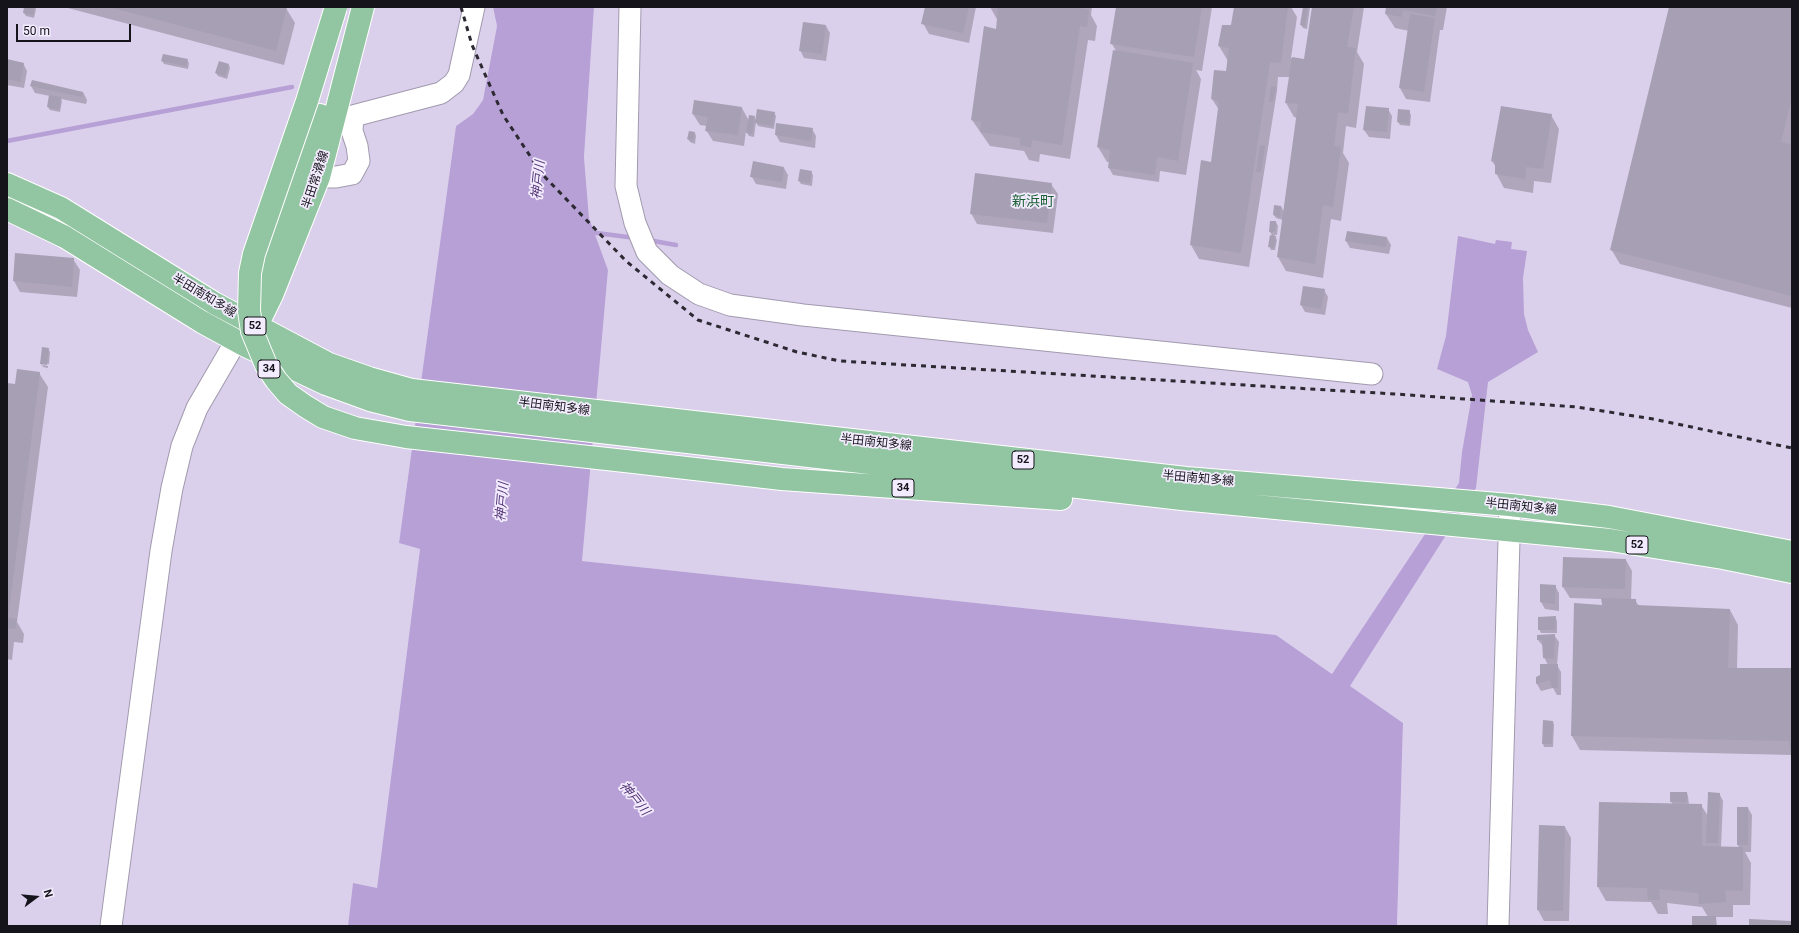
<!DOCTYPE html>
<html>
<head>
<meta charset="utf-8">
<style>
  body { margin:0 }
  #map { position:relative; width:1799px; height:933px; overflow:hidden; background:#e7def4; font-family:Roboto,sans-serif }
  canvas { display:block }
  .frame { position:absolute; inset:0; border:8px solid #16141b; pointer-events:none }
  .north { position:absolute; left:16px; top:877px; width:40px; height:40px; -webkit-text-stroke:3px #f3ecfe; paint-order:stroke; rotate:74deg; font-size:11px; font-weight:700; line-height:16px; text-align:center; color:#16141b }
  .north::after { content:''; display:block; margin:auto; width:14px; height:18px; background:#16141b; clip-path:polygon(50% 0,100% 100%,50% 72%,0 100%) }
  .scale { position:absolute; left:16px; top:24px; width:115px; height:18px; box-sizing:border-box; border:2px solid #16141b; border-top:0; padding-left:5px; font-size:12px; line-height:14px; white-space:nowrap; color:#16141b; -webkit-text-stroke:3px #f3ecfe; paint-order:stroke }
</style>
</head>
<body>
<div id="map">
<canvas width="1799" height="933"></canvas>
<div class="frame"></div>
<div class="north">N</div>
<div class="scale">50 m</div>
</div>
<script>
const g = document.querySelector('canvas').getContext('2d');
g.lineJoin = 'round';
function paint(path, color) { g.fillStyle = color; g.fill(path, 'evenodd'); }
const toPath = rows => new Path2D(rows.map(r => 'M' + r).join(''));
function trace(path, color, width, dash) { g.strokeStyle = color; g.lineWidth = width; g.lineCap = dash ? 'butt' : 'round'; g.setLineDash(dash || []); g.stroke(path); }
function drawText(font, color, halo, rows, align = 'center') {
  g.font = font + ' Roboto,"Noto Sans JP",sans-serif'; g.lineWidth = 3.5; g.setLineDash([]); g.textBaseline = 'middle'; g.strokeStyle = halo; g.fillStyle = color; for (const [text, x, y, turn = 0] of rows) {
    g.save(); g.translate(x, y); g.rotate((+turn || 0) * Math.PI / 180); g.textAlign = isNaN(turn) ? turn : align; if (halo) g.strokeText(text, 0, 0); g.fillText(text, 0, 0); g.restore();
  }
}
paint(toPath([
  [7,7,493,7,497,26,483,100,473,114,456,126,399,543,420,549,377,889,353,883,348,926,7,926],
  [594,7,1792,7,1792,926,1397,926,1403,723,1276,635,581,561,608,270,589,218,584,157]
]), '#dbd0ec');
paint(toPath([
  [493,7,594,7,584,157,589,218,608,270,582,561,1276,635,1332,674,1459,483,1462,452,1472,395,1468,382,1437,369,1446,336,1458,236,1495,244,1496,240,1512,242,1511,249,1527,251,1523,278,1524,314,1528,330,1538,352,1488,382,1476,488,1350,686,1403,723,1397,926,348,926,353,883,377,888,420,549,399,543,456,126,473,114,483,100,497,26]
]), '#b6a0d5');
paint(toPath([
  [25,7,35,7,36,9,34,18,26,16,24,13],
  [64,7,282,7,286,8,295,23,284,65],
  [926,7,976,7,969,43,929,34,923,23],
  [990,7,1092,7,1091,15,1097,26,1095,41,1088,40,1070,159,1040,154,1039,162,1029,160,1024,151,990,146,972,120,997,30,998,21],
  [1117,7,1212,7,1202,71,1196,70,1201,79,1186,175,1160,171,1159,182,1113,175,1109,168,1110,162,1107,162,1098,147,1116,51,1112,44],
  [1235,7,1291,7,1297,17,1291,58,1305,60,1313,7,1364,7,1357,52,1364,64,1356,128,1346,126,1343,153,1349,163,1341,221,1331,219,1323,278,1286,271,1278,257,1283,220,1276,218,1274,215,1281,206,1284,212,1297,118,1294,117,1286,103,1290,77,1278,77,1277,91,1249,267,1199,259,1191,245,1212,163,1219,110,1212,99,1227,72,1228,61,1219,46,1223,26,1232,26],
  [1304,7,1310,7,1307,29,1303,28,1301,25],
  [1387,7,1447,7,1443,30,1440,30,1430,102,1406,99,1400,88,1409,31,1395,28,1386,14],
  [1670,7,1792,7,1792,308,1620,264,1611,249],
  [826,26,830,33,826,61,804,58,800,50],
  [7,60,23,63,27,71,24,88,7,85],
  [187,60,189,63,188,69,164,64,162,61],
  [229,65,230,68,227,79,218,76,216,73],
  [31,86,83,92,87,100,86,104,61,99,62,101,60,112,50,110,48,107,50,96,35,93],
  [742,108,749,121,754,117,757,121,774,113,776,116,774,129,758,126,756,122,754,137,749,136,746,131,744,146,713,141,706,130,707,126,700,125,693,114],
  [1388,109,1392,116,1390,139,1369,137,1364,130],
  [1409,111,1411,115,1410,126,1400,125,1398,122],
  [1551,115,1559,129,1551,183,1534,181,1533,193,1504,188,1496,173,1496,167,1492,161],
  [777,124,812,129,816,136,815,148,780,142,776,135],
  [695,133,696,136,695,144,690,142,688,139],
  [784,168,788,175,786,189,756,184,752,177],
  [801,170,811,172,813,175,812,186,801,184,799,181],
  [1051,184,1058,194,1053,233,977,224,971,213],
  [1276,222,1278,226,1277,235,1274,235,1277,240,1275,250,1271,250,1269,246,1273,237,1270,232],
  [1387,238,1391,245,1389,254,1350,248,1346,241],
  [16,254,73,259,80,270,77,297,20,292,14,281],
  [1324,290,1328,297,1325,315,1305,312,1301,305],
  [48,349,50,352,49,364,42,363,42,365,41,364],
  [42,365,48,366,48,368,43,367],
  [39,373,48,387,17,622,24,634,23,643,14,642,12,660,7,659,7,384,16,385],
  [1626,560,1632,571,1631,600,1635,600,1639,606,1730,610,1738,625,1737,669,1790,669,1792,672,1792,755,1580,750,1572,736,1603,606,1602,599,1570,598,1563,587],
  [1555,586,1559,593,1559,611,1545,609,1541,602],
  [1555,617,1557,621,1557,633,1541,633,1539,629],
  [1554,635,1559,642,1557,665,1561,672,1561,695,1557,695,1553,688,1541,691,1537,684,1537,678,1541,676,1548,665,1544,657,1544,647,1538,640,1538,636],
  [1553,721,1554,725,1553,747,1544,747,1543,744],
  [1671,793,1687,793,1688,796,1689,805,1701,805,1708,816,1719,793,1723,801,1721,847,1739,848,1738,845,1748,808,1752,815,1751,852,1745,852,1751,863,1750,905,1733,905,1733,917,1716,917,1717,926,1693,926,1708,917,1702,907,1667,903,1668,914,1658,914,1651,902,1606,901,1598,887,1672,805],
  [1565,827,1571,838,1569,921,1544,921,1538,910]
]), '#0003');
trace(toPath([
  [7,141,292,87],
  [589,232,635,238],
  [648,240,676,245]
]), '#b6a0d5', 4.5);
paint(toPath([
  [24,7,35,7,33,15,23,13],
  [109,7,287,7,276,51],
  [925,7,969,7,963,33,921,24],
  [993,7,1082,7,1082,9,1089,10,1087,27,1080,26,1062,145,1032,140,1031,148,1020,145,1020,138,980,132,981,122,971,120,984,26,996,29,998,9],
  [1116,7,1202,7,1194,57,1110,44],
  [1234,7,1288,7,1281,63,1270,62,1241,253,1190,245,1201,160,1211,162,1219,101,1211,99,1214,70,1226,71,1229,48,1218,46,1222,25,1231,25],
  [1303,7,1308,7,1305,26,1300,25],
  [1312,7,1354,7,1347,47,1356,48,1348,114,1338,112,1334,146,1341,147,1333,207,1323,205,1315,264,1277,257,1298,104,1285,103,1292,57,1304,59],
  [1386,7,1437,7,1435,16,1403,10,1402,17,1385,14],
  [1669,7,1792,7,1792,96,1781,142,1792,145,1792,296,1610,250],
  [1410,14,1435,18,1424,92,1399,88],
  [803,22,826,25,822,54,799,51],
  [1113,50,1193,63,1178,161,1157,157,1155,175,1108,168,1110,150,1097,147],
  [163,54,188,59,186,66,161,61],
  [7,59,24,63,20,82,7,79],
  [219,61,229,64,225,76,215,73],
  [32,80,83,92,82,97,30,86],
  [1271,86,1276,87,1273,102,1269,102],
  [49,95,61,97,59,110,47,107],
  [694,100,742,107,738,135,705,131,708,117,692,114],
  [1366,106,1389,108,1387,132,1363,130],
  [1501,106,1552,114,1543,169,1526,167,1525,179,1495,174,1495,162,1491,161],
  [757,109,775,112,773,126,755,123],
  [1398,109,1410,110,1409,124,1397,122],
  [749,115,755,116,752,134,746,133],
  [776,123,813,128,811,141,775,135],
  [689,131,695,132,693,141,687,139],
  [1260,145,1265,146,1261,172,1256,172],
  [753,161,784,167,782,182,750,177],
  [800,169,812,171,810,183,798,181],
  [975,173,1052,183,1047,223,970,214],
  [1274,205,1281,206,1280,217,1273,215],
  [1270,221,1276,221,1275,232,1269,232],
  [1347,231,1387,237,1386,247,1345,241],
  [1270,235,1276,236,1274,248,1268,247],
  [15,253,74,258,72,287,13,281],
  [1303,286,1325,289,1321,309,1300,305],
  [42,347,49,348,47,365,40,364],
  [17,369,40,372,8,618,17,619,15,629,7,628,7,383,15,384],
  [1563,557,1626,559,1625,589,1562,587],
  [1540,584,1556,585,1555,604,1540,602],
  [1601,598,1636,599,1636,605,1730,609,1728,668,1791,668,1792,751,1790,751,1789,741,1571,736,1574,603,1602,605],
  [1556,616,1555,630,1538,630,1538,617],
  [1555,634,1554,659,1543,658,1542,640,1537,640,1537,635],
  [1540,664,1558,664,1558,688,1552,688,1550,680,1536,684,1536,677,1540,675],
  [1543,720,1553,721,1552,744,1542,744],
  [1670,792,1687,792,1687,802,1670,802],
  [1708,792,1720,793,1718,843,1706,843],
  [1599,802,1702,804,1702,846,1743,847,1743,891,1725,890,1726,902,1699,904,1698,893,1659,889,1660,900,1648,900,1647,888,1597,887],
  [1737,807,1748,807,1748,845,1737,845],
  [1539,825,1565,826,1563,911,1537,910],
  [1692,916,1716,916,1716,926,1692,926],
  [1749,919,1792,921,1792,926,1749,926]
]), '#a79fb3');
const minor = toPath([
  [630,7,626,186,635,223,647,252,670,275,699,294,730,305,803,315,1372,374],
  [319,177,336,177,352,174,359,161,357,146,352,131,353,116,441,93,454,83,459,75,474,7],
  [111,926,161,551,172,488,182,446,197,408,236,341],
  [1498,926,1510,505]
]);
const major = toPath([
  [7,184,61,208,214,303,329,364,369,378,412,390,1186,478,1510,505,1609,517,1792,552],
  [7,209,65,237,202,322,246,346,326,384,370,400,410,410,1182,499,1610,540,1723,558,1792,572],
  [254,299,301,182,320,115],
  [250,340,272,295,319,177,363,7],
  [625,461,782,479,1061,499]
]);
trace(minor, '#a19aae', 23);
trace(major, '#fff', 24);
trace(minor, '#fff', 21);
trace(major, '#92c5a1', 22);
trace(toPath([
  [461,7,472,45,503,115,542,174,626,261,698,320,797,352,840,361,1395,394,1577,407,1653,419,1792,448]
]), '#2c2932', 3, [5, 5]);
const majorBridge = toPath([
  [336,7,307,101,254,254,250,273,249,311,252,331,266,365,276,380,288,394,305,406,323,417,355,428,406,437,625,461]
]);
trace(majorBridge, '#fff', 24, []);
trace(majorBridge, '#92c5a1', 22);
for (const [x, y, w] of [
  [255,326,22],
  [269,369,22],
  [1023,460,22],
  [903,488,22],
  [1637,545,22]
]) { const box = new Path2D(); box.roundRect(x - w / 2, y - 9, w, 18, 3); g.fillStyle = '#f3ecfe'; g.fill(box); trace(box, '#16141b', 1); }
drawText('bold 11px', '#16141b', null, [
  ["52",255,326],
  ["34",269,369],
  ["52",1023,460],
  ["34",903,488],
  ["52",1637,545]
]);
drawText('12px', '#16141b', '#f3ecfe', [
  ["半田常滑線",316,180,-72],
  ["半田南知多線",204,296,31],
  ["半田南知多線",554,407,7],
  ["半田南知多線",876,443,6],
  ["半田南知多線",1198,479,5],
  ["半田南知多線",1521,507,6]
]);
drawText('italic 13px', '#563879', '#f3ecfe', [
  ["神戸川",539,180,-84],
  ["神戸川",503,502,-85],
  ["神戸川",634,799,51]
]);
drawText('14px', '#1a6034', '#f3ecfe', [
  ["新浜町",1033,202]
]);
</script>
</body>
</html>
